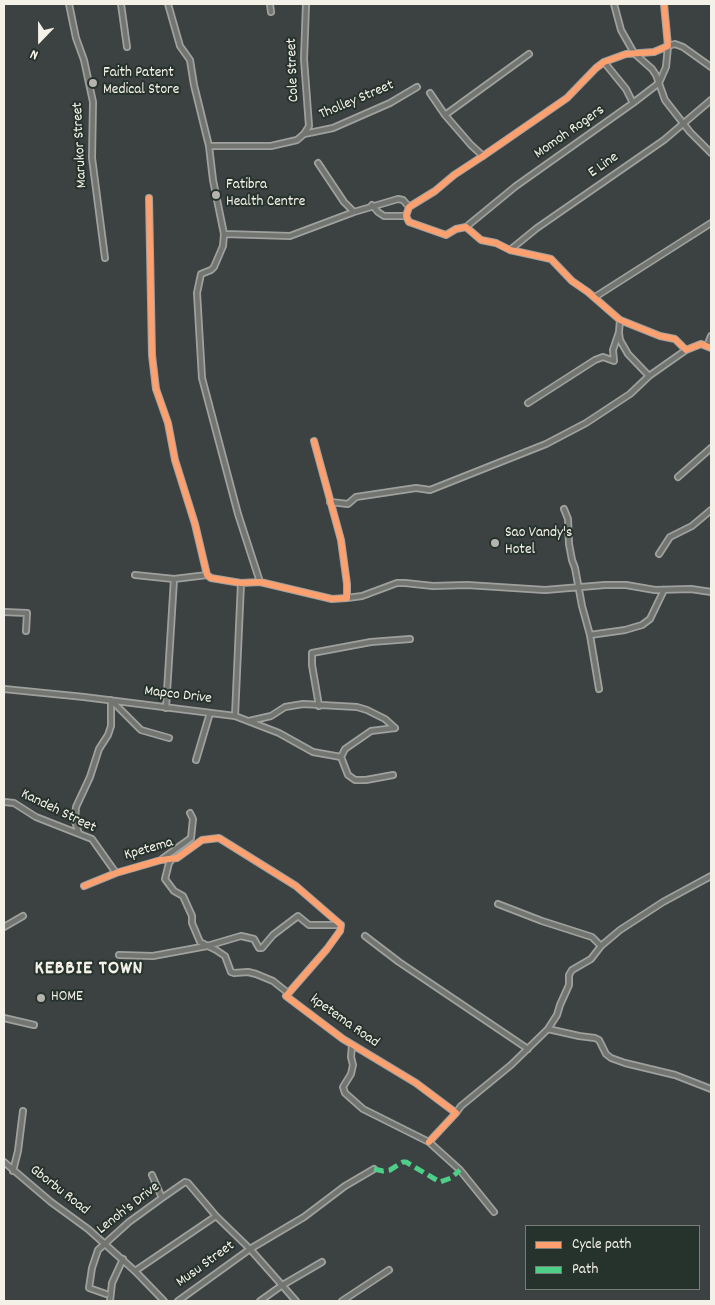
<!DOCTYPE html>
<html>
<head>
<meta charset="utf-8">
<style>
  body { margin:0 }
  #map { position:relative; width:715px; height:1305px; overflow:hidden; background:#3c4141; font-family:Dekko,sans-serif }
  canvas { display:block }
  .frame { position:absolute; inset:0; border:5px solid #f4f1e8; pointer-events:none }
  .legend { position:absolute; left:525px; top:1225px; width:175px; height:65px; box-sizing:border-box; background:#26332d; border:1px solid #787f78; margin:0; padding:6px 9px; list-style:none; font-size:15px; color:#f4f1e8 }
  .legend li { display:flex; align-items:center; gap:10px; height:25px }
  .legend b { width:25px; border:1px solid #787f78 }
  .north { position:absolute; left:15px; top:15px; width:50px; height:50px; -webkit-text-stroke:4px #26332d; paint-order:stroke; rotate:202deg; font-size:14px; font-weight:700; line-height:20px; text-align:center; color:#f4f1e8 }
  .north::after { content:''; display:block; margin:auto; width:18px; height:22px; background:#f4f1e8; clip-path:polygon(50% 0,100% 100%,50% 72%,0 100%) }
</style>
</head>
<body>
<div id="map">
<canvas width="715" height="1305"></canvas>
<div class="frame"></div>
<ul class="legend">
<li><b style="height:6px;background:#fca06f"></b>Cycle path</li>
<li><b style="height:6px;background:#4dcf88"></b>Path</li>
</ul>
<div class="north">N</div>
</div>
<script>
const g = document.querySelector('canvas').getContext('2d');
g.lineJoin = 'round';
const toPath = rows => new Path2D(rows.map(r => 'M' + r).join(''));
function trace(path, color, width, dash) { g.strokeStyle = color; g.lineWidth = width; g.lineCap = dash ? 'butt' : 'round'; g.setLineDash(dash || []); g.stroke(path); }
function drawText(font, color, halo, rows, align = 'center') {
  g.font = font + ' Dekko,sans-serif'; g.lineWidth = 4; g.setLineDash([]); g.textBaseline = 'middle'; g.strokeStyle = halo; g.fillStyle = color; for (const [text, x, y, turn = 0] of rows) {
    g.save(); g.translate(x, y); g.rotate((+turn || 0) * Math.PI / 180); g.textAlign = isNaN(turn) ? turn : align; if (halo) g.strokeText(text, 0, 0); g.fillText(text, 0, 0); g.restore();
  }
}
const minor = toPath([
  [69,4,76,38,84,60,93,102,92,158,105,258],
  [121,4,127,47],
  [168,4,180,46,190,60,194,85,209,146,213,180,224,234,290,236,354,212,398,199,403,200,409,207],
  [270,4,271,12],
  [614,4,621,30,634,53,652,69,656,75,665,100,690,132,711,153],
  [664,4,668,46,654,52,626,54,604,62,596,68,567,98,483,156,454,175,435,191,409,207,406,216,409,222,446,235,456,229,466,227,481,240,496,243,510,250,551,259,572,281,588,292,620,320,660,336,675,339,686,350,701,344,711,348],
  [604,62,626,89,633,103],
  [430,93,445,115,471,145,483,156],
  [445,115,529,54],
  [304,134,333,128,390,103,417,87],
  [209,146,271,146,297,140,304,134,309,126,304,59,306,4],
  [318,163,344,202,354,212],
  [149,198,152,355,156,389,168,423,175,460,195,524,207,575,211,578,241,583,260,582,332,599,347,598,347,584,341,540,314,441],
  [372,205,378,212,384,216,406,216],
  [466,227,516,186,633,103,659,83,666,67,668,46,675,44,683,47,711,67],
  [224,234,223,246,214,267,211,270,201,274,197,293,202,378,238,514,260,582],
  [510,250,537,228,664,140,711,100],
  [595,297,711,223],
  [619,333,620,340,628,354,649,376],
  [707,346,711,336],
  [528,403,595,360,603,357,614,361,613,350,619,332,620,320],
  [678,477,711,448],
  [330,502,348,504,356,497,416,488,430,490,546,444,586,423,630,394,649,376,686,350],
  [564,509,568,519,569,544,572,560,575,568,582,606,590,635,599,689],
  [659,554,670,537,692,526,711,510],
  [135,575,174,579,207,575],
  [347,598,362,596,397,583,405,583,433,586,467,585,545,590,605,585,626,585,655,590,691,589,711,592],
  [4,612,27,613,26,631],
  [590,635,625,630,642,625,650,619,664,590],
  [4,689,84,697,235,716,279,733,313,752,341,757],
  [319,706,312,665,312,653,371,642,410,639],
  [166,708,174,579],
  [235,716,241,583],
  [249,721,271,716,285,707,303,704,357,707,367,710,385,719,395,728],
  [196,760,210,713],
  [393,775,366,780,355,780,348,775,341,757,345,749,371,731,395,728],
  [4,802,14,803,36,817,92,839,116,873],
  [79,834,75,821,76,807,90,777,99,749,108,735,111,726,111,700,141,730,169,738],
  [162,859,191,838,193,819,190,813],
  [172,859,169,863,165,879,174,891,183,896,192,916,192,923,200,942,216,950,225,956,231,972,234,973,248,972,256,974,273,981,288,993],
  [84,886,116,873,161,860,177,858,202,840,219,838,296,886,341,925,340,931,327,949,286,996,343,1039,416,1083,456,1113,429,1142],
  [498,904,542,921,592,937,601,946,620,930,663,902,711,876],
  [4,927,23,916],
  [365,936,399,962,528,1049],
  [119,955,153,956,207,946,241,936,254,939,259,948,262,948,273,935,298,916,309,925,341,925],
  [4,1018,34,1025],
  [548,1029,579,1036,595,1038,599,1040,606,1054,611,1058,625,1063,675,1075,711,1089],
  [352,1045,351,1057,353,1065,351,1074,343,1087,345,1093,363,1109,429,1142,460,1170,494,1212],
  [456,1113,461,1106,511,1065,548,1029,557,1015,560,1005,569,985,569,975,572,970,591,959,601,946],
  [4,1162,51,1202,88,1229,135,1271,164,1301],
  [13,1171,18,1151,23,1111],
  [152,1175,162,1198],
  [135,1271,216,1216,250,1249,304,1217,345,1186,374,1169],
  [106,1294,89,1288,92,1268,98,1250,129,1222,162,1198,185,1182,188,1183,216,1216],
  [110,1301,112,1283,123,1259],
  [178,1301,250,1249,296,1301],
  [260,1301,281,1286,322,1262],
  [342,1301,389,1270]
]);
trace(minor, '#9fa19f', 8);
trace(minor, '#737570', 4.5);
trace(toPath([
  [374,1169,383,1171,390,1170,403,1162,406,1162,440,1182,451,1178,460,1170]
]), '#4dcf88', 5, [10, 5]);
trace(toPath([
  [664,4,668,46,654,52,626,54,604,62,596,68,567,98,483,156,454,175,435,191,409,207,406,216,409,222,446,235,456,229,466,227,481,240,496,243,510,250,551,259,572,281,588,292,620,320,660,336,675,339,686,350,701,344,711,348],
  [149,198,152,355,156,389,168,423,175,460,195,524,207,575,211,578,241,583,260,582,332,599,347,598,347,584,341,540,314,441],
  [84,886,116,873,161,860,177,858,202,840,219,838,296,886,341,925,340,931,327,949,286,996,343,1039,416,1083,456,1113,429,1142]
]), '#fca06f', 6);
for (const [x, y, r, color] of [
  [93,83,5,"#b4b3ae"],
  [216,195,5,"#b4b3ae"],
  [495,543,5,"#b4b3ae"],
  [41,998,5,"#b4b3ae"]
]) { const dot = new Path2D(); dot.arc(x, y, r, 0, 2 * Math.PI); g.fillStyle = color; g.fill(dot); trace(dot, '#26332d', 2); }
drawText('15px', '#f4f1e8', '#26332d', [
  ["Cole Street",294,70,-92],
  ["Tholley Street",357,101,-23],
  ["Momoh Rogers",570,133,-35],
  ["Marukor Street",81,145,-93],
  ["E Line",604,166,-35],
  ["Mapco Drive",178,696,7],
  ["Kandeh Street",58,812,26],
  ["Kpetema",149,850,-16],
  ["kpetema Road",344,1022,35],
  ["Gborbu Road",59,1191,38],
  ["Lenoh's Drive",129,1209,-38],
  ["Musu Street",206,1265,-36]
]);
drawText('15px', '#f4f1e8', '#26332d', [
  ["Faith Patent",103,74],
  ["Medical Store",103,91],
  ["Fatibra",226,186],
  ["Health Centre",226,203],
  ["Sao Vandy's",505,534],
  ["Hotel",505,551],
  ["HOME",51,998]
], 'left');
g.letterSpacing = '1px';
drawText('bold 20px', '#f4f1e8', '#26332d', [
  ["KEBBIE TOWN",89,970]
]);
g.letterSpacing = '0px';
</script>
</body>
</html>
